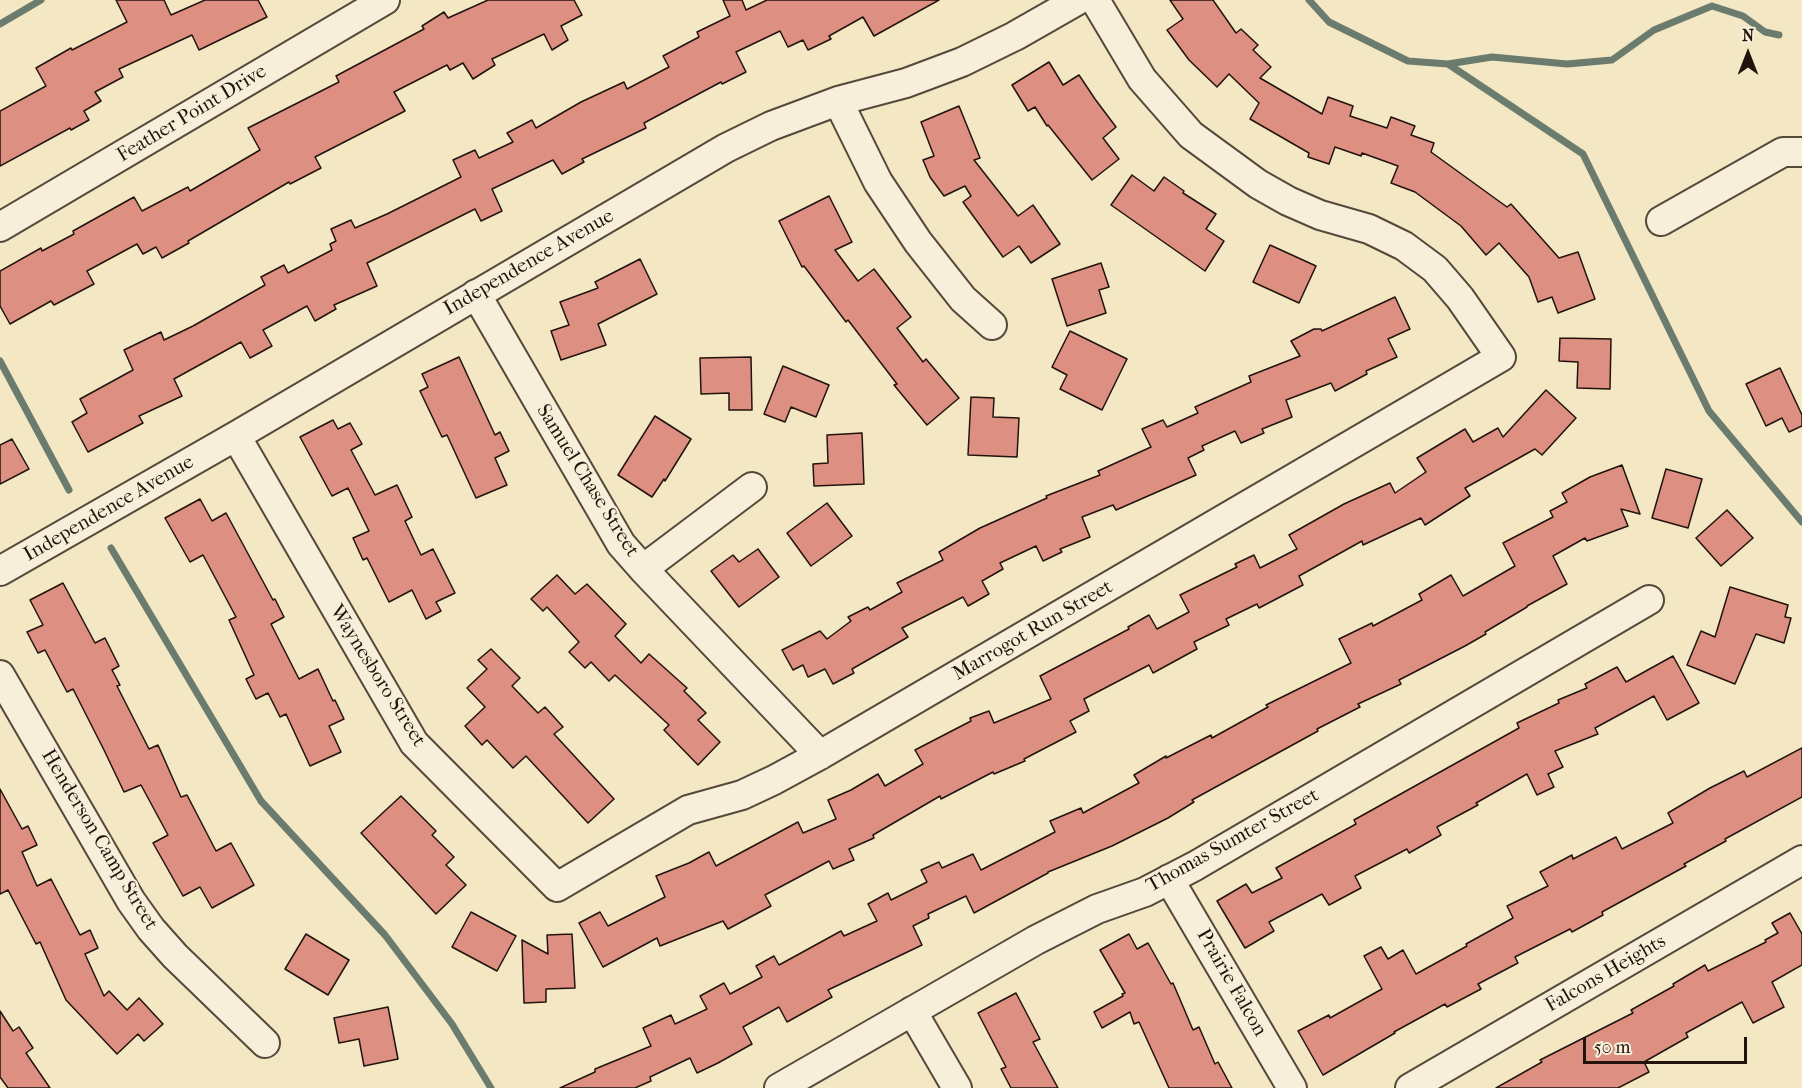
<!DOCTYPE html>
<html>
<head>
<meta charset="utf-8">
<style>
  body { margin:0 }
  #map { position:relative; width:1802px; height:1088px; overflow:hidden; background:#f3e7c4; font-family:"IM FELL French Canon",serif }
  canvas { display:block }
  .north { position:absolute; left:1718px; top:24px; width:60px; height:60px; -webkit-text-stroke:4px #f7efd9; paint-order:stroke; rotate:0deg; font-size:16px; font-weight:700; line-height:24px; text-align:center; color:#22130c }
  .north::after { content:''; display:block; margin:auto; width:21px; height:27px; background:#22130c; clip-path:polygon(50% 0,100% 100%,50% 72%,0 100%) }
  .scale { position:absolute; left:1583px; top:1037px; width:164px; height:27px; box-sizing:border-box; border:3px solid #22130c; border-top:0; padding-left:8px; font-size:18px; line-height:21px; white-space:nowrap; color:#22130c; -webkit-text-stroke:4px #f7efd9; paint-order:stroke }
</style>
</head>
<body>
<div id="map">
<canvas width="1802" height="1088"></canvas>
<div class="north">N</div>
<div class="scale">50 m</div>
</div>
<script>
const g = document.querySelector('canvas').getContext('2d');
g.lineJoin = 'round';
const toPath = rows => new Path2D(rows.map(r => 'M' + r).join(''));
function trace(path, color, width, dash) { g.strokeStyle = color; g.lineWidth = width; g.lineCap = dash ? 'butt' : 'round'; g.setLineDash(dash || []); g.stroke(path); }
function paint(path, color) { g.fillStyle = color; g.fill(path, 'evenodd'); }
function drawText(font, color, halo, rows, align = 'center') {
  g.font = font + ' "IM FELL French Canon",serif'; g.lineWidth = 4.5; g.setLineDash([]); g.textBaseline = 'middle'; g.strokeStyle = halo; g.fillStyle = color; for (const [text, x, y, turn = 0] of rows) {
    g.save(); g.translate(x, y); g.rotate((+turn || 0) * Math.PI / 180); g.textAlign = isNaN(turn) ? turn : align; if (halo) g.strokeText(text, 0, 0); g.fillText(text, 0, 0); g.restore();
  }
}
trace(toPath([
  [1309,0,1329,22,1408,61,1448,64,1583,154,1709,411,1802,522],
  [0,24,41,0],
  [1448,64,1492,57,1567,64,1612,60,1654,30,1712,6,1743,16,1765,32,1779,35],
  [0,361,69,490],
  [111,548,261,801,385,935,452,1024,491,1088]
]), '#6b7b6e', 7);
const building = toPath([
  [116,0,164,0,171,15,205,0,258,0,267,17,199,50,192,35,119,69,123,77,95,92,101,101,84,111,89,120,71,130,70,128,0,166,0,111,46,86,36,68,71,48,72,50,127,22,116,0],
  [488,0,574,0,582,15,561,26,568,40,552,50,544,34,492,59,495,65,473,79,463,63,450,70,447,65,394,92,405,111,315,157,321,168,290,184,289,182,188,241,189,243,162,258,156,247,143,254,137,244,87,271,94,284,54,305,51,301,10,324,0,306,0,271,41,248,42,251,74,234,73,231,134,197,142,211,188,187,190,191,260,150,248,128,339,82,336,76,424,29,422,26,444,12,448,18,488,0],
  [723,0,742,0,746,10,767,0,939,0,874,36,863,17,829,36,831,39,808,50,803,40,788,47,780,31,736,52,746,72,722,84,721,82,644,123,646,128,582,159,584,162,562,174,553,160,492,189,502,211,481,221,475,209,367,263,377,286,334,305,336,309,315,321,307,306,263,330,272,346,250,358,241,342,174,379,182,396,139,416,143,423,88,452,72,422,87,413,80,399,133,370,124,350,161,332,164,340,193,326,265,285,261,277,284,265,288,273,332,250,330,244,336,241,331,229,351,220,355,228,387,214,461,177,453,160,475,150,479,158,513,142,507,133,532,120,536,128,581,102,624,82,627,89,669,67,663,56,699,37,697,32,730,16,723,0],
  [1170,0,1213,0,1236,33,1241,29,1258,45,1253,50,1271,67,1260,78,1322,114,1328,97,1353,106,1350,116,1387,128,1391,117,1415,126,1411,135,1434,143,1431,152,1507,207,1511,204,1559,258,1578,252,1595,299,1558,313,1552,297,1538,302,1529,277,1499,243,1486,255,1461,226,1415,192,1391,183,1398,166,1362,153,1361,156,1335,147,1329,164,1308,157,1309,153,1250,119,1259,103,1229,74,1217,87,1189,60,1167,30,1183,19,1170,0],
  [1049,62,1063,85,1079,75,1095,99,1116,127,1103,138,1119,159,1092,180,1048,125,1047,126,1035,107,1028,111,1012,85,1049,62],
  [959,106,980,158,974,160,1018,216,1033,205,1060,244,1031,263,1019,246,1003,257,963,202,971,196,965,186,944,196,930,177,923,160,934,156,921,122,959,106],
  [1132,175,1154,191,1164,177,1184,191,1183,193,1216,214,1206,229,1224,241,1205,271,1111,205,1132,175],
  [829,196,852,242,835,250,858,281,874,269,911,317,897,328,923,362,926,359,959,398,927,425,894,385,897,384,848,320,846,322,804,266,802,267,779,221,829,196],
  [1270,245,1316,266,1299,303,1253,282,1270,245],
  [640,259,657,294,598,324,606,345,561,360,551,331,569,325,560,302,598,288,595,282,640,259],
  [1101,263,1109,287,1099,290,1106,313,1067,326,1052,279,1101,263],
  [1395,297,1410,329,1388,339,1397,357,1366,371,1367,374,1335,391,1331,383,1286,400,1292,417,1262,429,1264,433,1241,443,1235,431,1202,446,1204,450,1188,458,1196,475,1116,510,1113,505,1082,517,1090,537,1060,549,1062,552,1043,561,1036,546,1000,563,1003,569,982,581,989,594,968,606,963,597,902,628,908,637,852,669,854,673,833,684,825,669,808,677,803,665,793,670,782,650,820,631,827,639,851,621,848,617,868,607,870,610,902,592,897,583,943,560,939,552,980,528,1047,498,1046,496,1100,475,1098,471,1151,447,1142,429,1163,420,1167,427,1198,413,1195,407,1251,382,1249,376,1300,356,1291,341,1314,329,1321,329,1322,331,1395,297],
  [1070,331,1127,359,1102,410,1060,389,1067,375,1052,367,1070,331],
  [1560,338,1611,339,1610,389,1577,388,1578,362,1559,361,1560,338],
  [459,357,495,435,500,432,509,451,495,458,507,485,476,498,447,435,442,437,420,391,428,387,422,374,459,357],
  [751,357,752,410,729,410,729,393,701,394,700,358,751,357],
  [783,366,829,385,816,417,791,407,785,422,764,414,783,366],
  [1780,368,1802,415,1802,426,1789,432,1782,418,1766,426,1746,384,1780,368],
  [1546,390,1576,418,1542,455,1535,449,1465,488,1470,496,1425,525,1421,518,1363,545,1362,541,1299,576,1303,585,1259,608,1257,604,1226,619,1229,625,1194,642,1197,649,1153,673,1149,665,1084,699,1089,711,1070,721,1076,732,1024,759,1025,761,994,774,993,772,941,799,940,796,873,835,874,838,849,849,854,860,833,869,829,861,765,895,771,906,728,929,723,921,660,946,657,938,603,967,579,923,600,912,608,926,665,897,656,876,689,863,709,852,716,866,798,822,803,833,836,819,828,800,851,790,878,774,885,786,923,764,915,750,971,721,970,718,989,711,994,723,1051,699,1040,676,1129,629,1128,627,1149,615,1157,629,1189,612,1180,595,1237,567,1235,564,1254,555,1260,568,1297,549,1289,535,1344,504,1390,483,1395,493,1426,472,1417,458,1465,429,1473,442,1498,428,1503,437,1546,390],
  [971,397,994,398,993,417,1019,418,1017,457,968,455,971,397],
  [655,416,691,439,665,481,664,479,652,497,618,475,655,416],
  [333,420,338,429,350,423,362,444,351,450,375,495,397,485,412,517,405,521,421,555,433,549,455,593,436,602,441,611,426,619,412,590,389,602,367,558,363,560,353,538,369,531,348,488,332,496,300,437,333,420],
  [862,433,864,484,814,486,813,464,828,463,827,435,862,433],
  [12,439,29,469,0,484,0,445,12,439],
  [1622,465,1640,514,1621,509,1628,526,1587,541,1585,538,1553,556,1567,584,1527,606,1527,607,1485,632,1486,634,1465,646,1399,680,1401,684,1358,704,1360,707,1317,729,1318,731,1192,800,1194,802,1168,818,1112,846,1048,872,1048,873,974,913,966,896,928,914,929,918,913,926,922,945,828,990,832,997,787,1022,779,1007,743,1027,752,1044,718,1063,697,1073,690,1058,650,1077,651,1081,635,1088,560,1088,595,1072,595,1069,651,1046,643,1028,671,1015,675,1024,707,1009,700,996,724,983,730,994,762,977,756,966,774,956,779,965,841,931,844,936,877,921,868,904,888,893,891,900,927,882,921,870,939,862,942,868,973,854,981,870,1055,832,1050,821,1081,808,1083,813,1139,783,1134,775,1166,756,1166,758,1211,735,1212,738,1268,707,1266,705,1351,663,1339,639,1372,623,1373,626,1422,600,1419,594,1451,575,1463,596,1515,566,1503,543,1553,517,1550,511,1567,502,1562,493,1590,477,1622,465],
  [1666,469,1702,479,1688,528,1652,518,1666,469],
  [200,499,212,521,226,513,273,600,275,599,284,617,271,624,299,679,318,669,333,701,335,700,344,719,329,726,341,752,310,766,286,714,280,717,268,693,256,699,246,679,254,675,229,620,236,617,203,555,190,562,165,518,200,499],
  [827,503,852,536,811,566,787,533,827,503],
  [1727,510,1753,538,1721,566,1696,538,1727,510],
  [758,549,779,577,739,607,711,571,733,555,739,562,758,549],
  [557,575,575,594,587,584,626,624,615,636,641,663,649,654,687,688,684,691,706,713,698,720,720,742,698,765,664,730,669,725,615,675,609,681,591,662,585,668,569,652,579,642,547,607,543,611,531,599,557,575],
  [63,583,95,643,105,638,119,666,112,670,120,685,117,686,149,749,158,745,181,797,187,795,216,851,231,843,254,885,212,908,200,887,183,896,153,843,168,835,141,785,124,792,104,750,73,689,67,692,45,650,38,653,27,632,43,625,30,600,63,583],
  [1730,587,1788,605,1785,617,1791,618,1784,643,1756,634,1735,684,1687,665,1701,631,1715,637,1730,587],
  [491,649,520,678,512,686,538,713,545,707,563,727,554,734,614,799,588,823,526,756,513,768,487,740,482,745,465,726,485,707,467,688,487,669,478,660,491,649],
  [1673,656,1699,703,1667,720,1654,696,1595,728,1598,734,1555,751,1563,767,1548,774,1554,787,1537,795,1527,774,1476,803,1478,805,1437,827,1441,835,1409,853,1407,849,1355,876,1361,888,1329,905,1322,894,1269,922,1274,931,1245,948,1217,901,1246,884,1252,893,1282,878,1276,868,1356,824,1354,820,1519,728,1517,723,1559,703,1558,700,1587,688,1585,684,1617,667,1626,682,1673,656],
  [1802,748,1802,797,1725,839,1726,841,1684,864,1686,866,1602,912,1603,915,1572,932,1570,929,1515,957,1518,963,1478,984,1481,989,1447,1007,1445,1004,1394,1032,1395,1033,1323,1075,1298,1031,1329,1015,1330,1018,1382,989,1364,956,1381,947,1388,959,1403,950,1416,974,1467,946,1466,944,1513,918,1507,906,1548,886,1540,872,1572,855,1573,859,1616,837,1622,849,1673,823,1668,813,1710,788,1744,771,1747,777,1802,748],
  [0,789,22,829,28,826,37,845,22,852,37,886,51,879,80,935,90,930,98,948,85,954,104,996,109,991,127,1010,139,998,163,1024,144,1041,138,1034,117,1054,66,1000,40,942,36,944,8,890,0,894,0,789],
  [401,796,436,831,432,835,454,857,446,865,466,885,436,914,361,833,401,796],
  [471,912,516,936,497,971,452,947,471,912],
  [1790,913,1802,934,1802,965,1772,982,1784,1007,1753,1023,1742,1002,1686,1033,1688,1037,1644,1062,1649,1072,1618,1088,1496,1088,1542,1062,1540,1060,1633,1013,1631,1010,1674,986,1673,984,1705,965,1708,971,1766,942,1765,940,1778,933,1772,923,1790,913],
  [306,934,349,960,328,995,285,969,306,934],
  [572,934,575,988,546,989,546,1002,524,1003,522,940,548,954,547,935,572,934],
  [1129,934,1137,949,1148,943,1171,984,1173,983,1193,1030,1199,1027,1215,1064,1218,1062,1232,1088,1169,1088,1139,1022,1134,1024,1130,1012,1102,1028,1094,1012,1123,996,1122,994,1125,993,1100,950,1129,934],
  [1016,993,1040,1039,1033,1042,1058,1088,1011,1088,1001,1069,1006,1067,978,1013,1016,993],
  [388,1007,398,1059,364,1066,359,1039,339,1043,334,1018,388,1007],
  [0,1011,13,1031,19,1027,33,1048,26,1053,50,1088,8,1088,0,1077,0,1011]
]);
paint(building, '#dd8f82');
trace(building, '#22130c', 1.5);
const minor = toPath([
  [838,101,878,182,918,242,963,299,992,325],
  [1661,221,1783,152,1802,152],
  [0,227,385,0],
  [476,294,621,544,643,569,820,755],
  [236,436,414,743,557,887,688,810,742,795,774,780,820,755,1501,357,1460,298,1435,269,1404,246,1369,229,1320,215,1288,201,1258,184,1191,135,1142,79,1095,0],
  [643,569,752,487],
  [0,571,236,436,726,148,771,126,838,101,906,83,962,62,1015,36,1078,0],
  [0,675,131,901,151,929,175,956,265,1043],
  [1169,879,1292,1088],
  [912,1011,957,1088],
  [779,1088,1036,940,1097,909,1145,892,1195,866,1649,600],
  [1410,1088,1802,860]
]);
trace(minor, '#56483a', 32);
trace(minor, '#f7efd9', 28);
drawText('20px', '#22130c', '#f7efd9', [
  ["Feather Point Drive",192,114,-31],
  ["Independence Avenue",529,263,-30],
  ["Samuel Chase Street",587,481,58],
  ["Independence Avenue",109,509,-30],
  ["Marrogot Run Street",1033,631,-30],
  ["Waynesboro Street",377,676,58],
  ["Henderson Camp Street",99,840,59],
  ["Thomas Sumter Street",1233,841,-29],
  ["Falcons Heights",1606,974,-30],
  ["Prairie Falcon",1231,983,60]
]);
</script>
</body>
</html>
